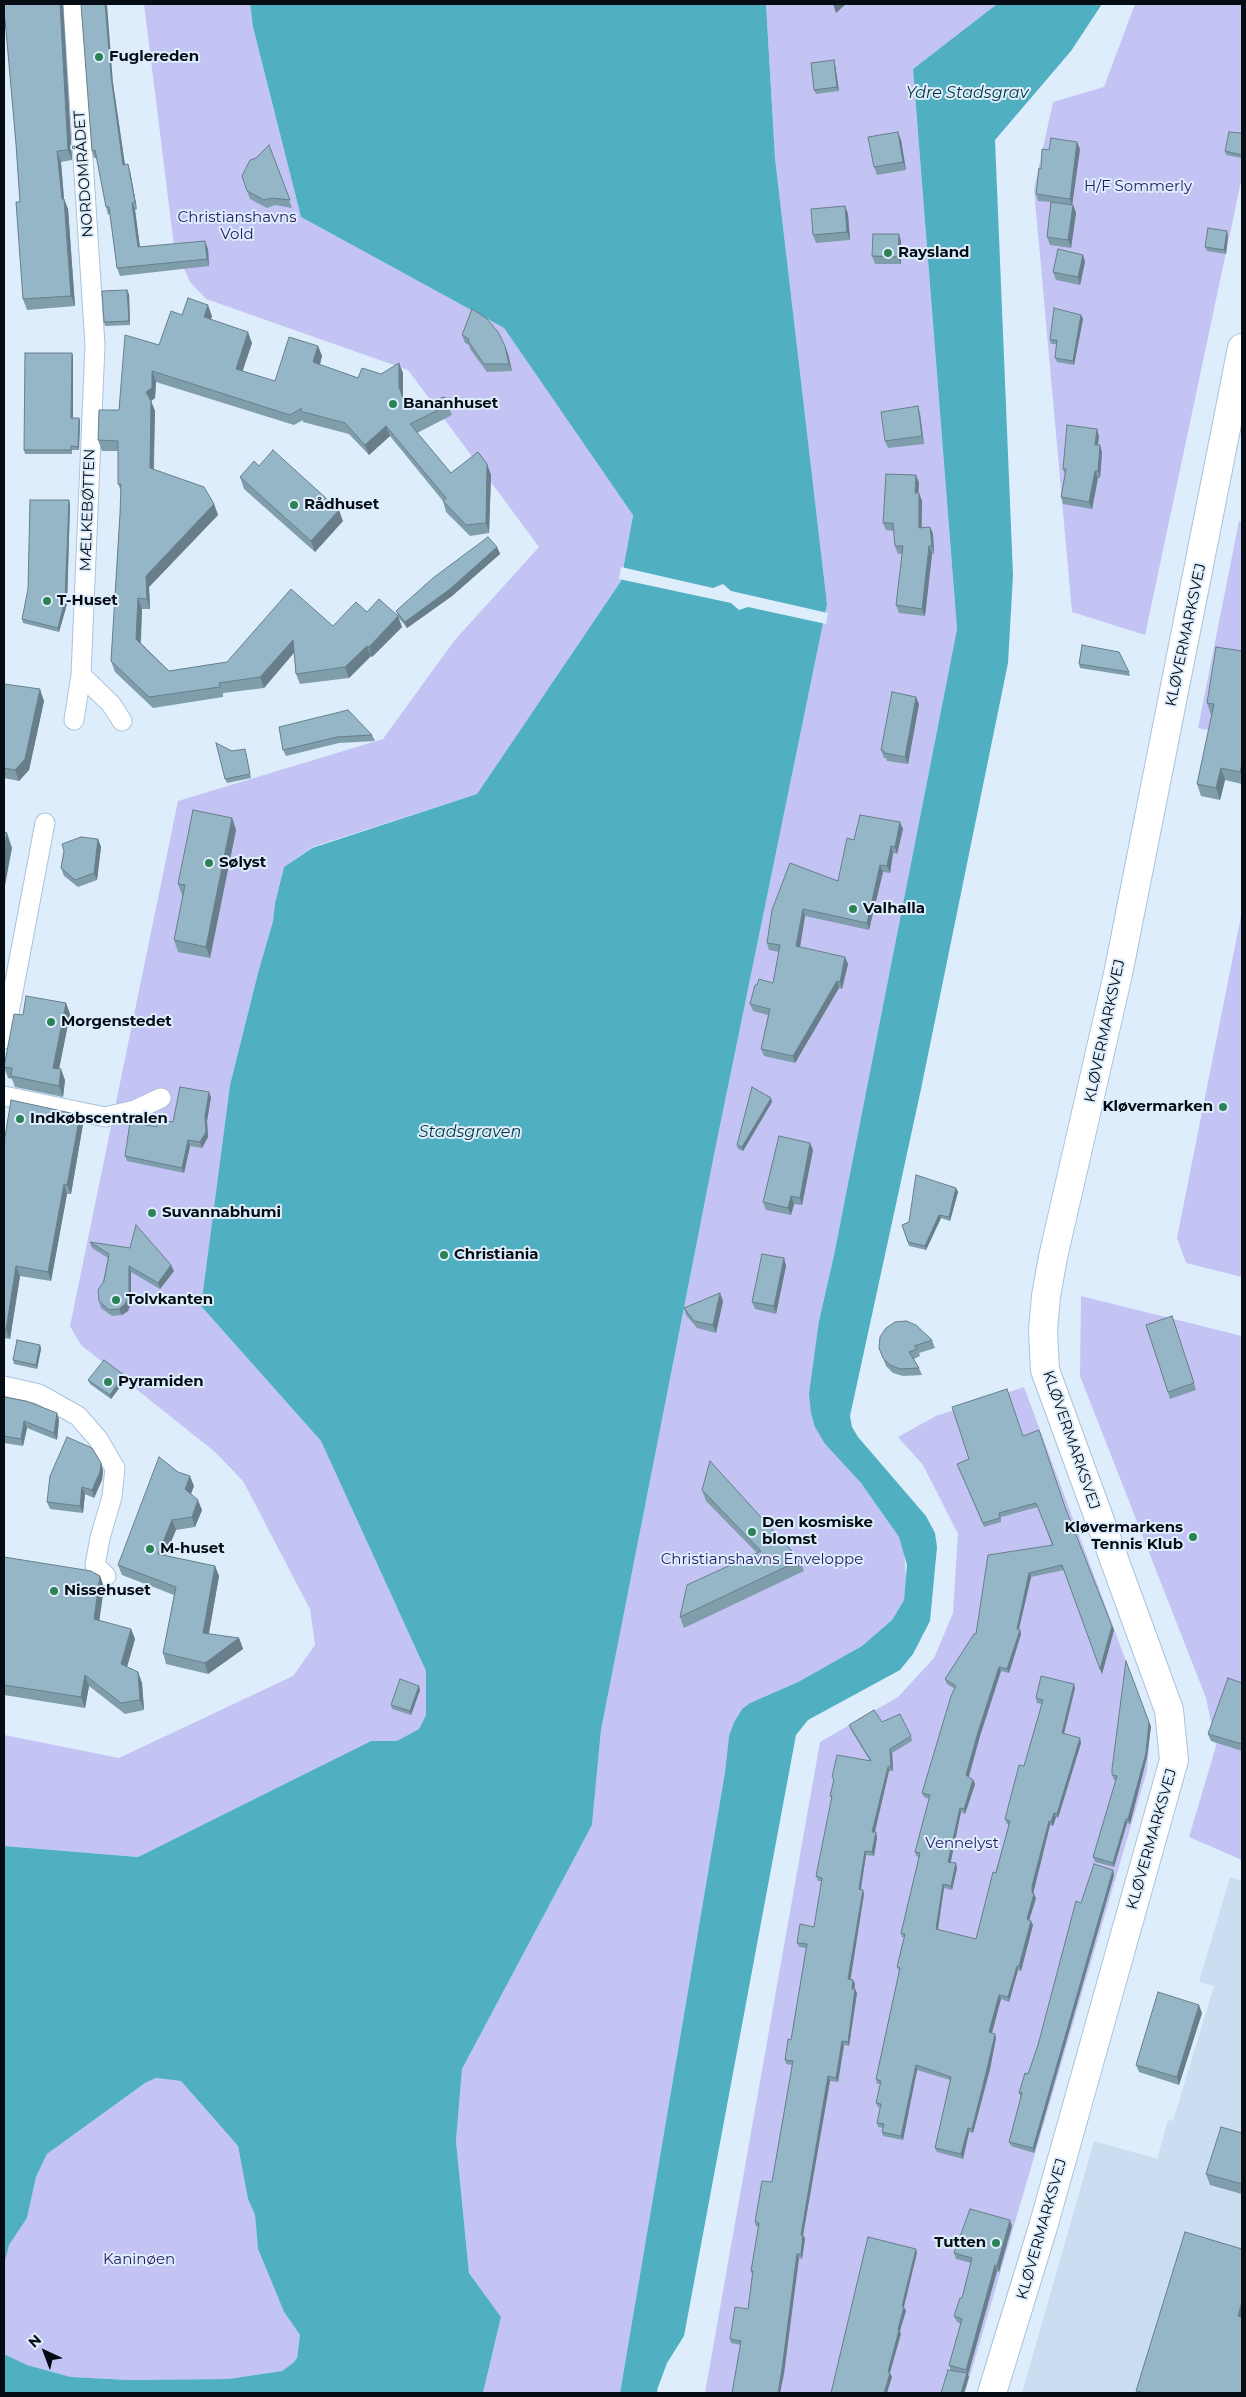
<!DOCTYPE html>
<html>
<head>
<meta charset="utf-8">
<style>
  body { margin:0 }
  #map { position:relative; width:1246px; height:2397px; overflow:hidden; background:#deedfc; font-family:Montserrat,sans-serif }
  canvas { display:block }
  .frame { position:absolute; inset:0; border:5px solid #050c14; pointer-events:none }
  .north { position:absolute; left:20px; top:2327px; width:50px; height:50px; -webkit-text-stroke:4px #deedfc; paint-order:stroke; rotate:317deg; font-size:14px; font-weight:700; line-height:20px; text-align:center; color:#050c14 }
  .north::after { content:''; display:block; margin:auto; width:18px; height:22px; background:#050c14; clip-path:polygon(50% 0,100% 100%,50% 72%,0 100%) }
</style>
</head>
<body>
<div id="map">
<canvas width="1246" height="2397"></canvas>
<div class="frame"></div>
<div class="north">N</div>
</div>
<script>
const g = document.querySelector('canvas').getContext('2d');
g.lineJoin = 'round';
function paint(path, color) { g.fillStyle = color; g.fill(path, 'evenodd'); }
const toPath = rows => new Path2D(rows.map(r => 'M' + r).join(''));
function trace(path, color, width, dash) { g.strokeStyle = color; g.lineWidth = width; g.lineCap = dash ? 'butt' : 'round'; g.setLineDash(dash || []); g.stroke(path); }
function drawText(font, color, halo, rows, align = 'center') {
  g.font = font + ' Montserrat,sans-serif'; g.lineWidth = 4; g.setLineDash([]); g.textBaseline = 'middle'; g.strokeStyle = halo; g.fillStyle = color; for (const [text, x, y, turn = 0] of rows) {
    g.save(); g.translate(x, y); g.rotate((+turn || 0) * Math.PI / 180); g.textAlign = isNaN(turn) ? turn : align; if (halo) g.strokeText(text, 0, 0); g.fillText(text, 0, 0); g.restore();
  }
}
paint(toPath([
  [1230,1877,1242,1881,1242,2393,1022,2393,1094,2141,1157,2159,1168,2120,1173,2121,1214,1986,1199,1982]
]), '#cbddf0');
paint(toPath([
  [144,4,250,4,253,27,301,217,504,328,633,514,621,581,477,794,312,847,284,867,275,903,273,921,258,973,230,1085,201,1306,321,1441,426,1671,426,1715,419,1729,397,1741,371,1741,138,1857,4,1846,4,1735,119,1758,293,1676,315,1645,310,1609,243,1481,215,1452,81,1345,70,1326,178,801,383,739,454,641,539,547,408,370,206,299,190,282,174,246],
  [766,4,997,4,913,69,957,629,834,1255,819,1321,825,1444,861,1483,899,1537,904,1549,906,1579,904,1600,892,1620,862,1646,798,1682,750,1703,742,1709,734,1722,729,1736,725,1772,620,2393,483,2393,501,2317,469,2273,456,2141,462,2069,592,1825,601,1730,715,1150,827,604,775,158],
  [1135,4,1242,4,1242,177,1145,635,1072,612,1034,189,1053,102,1104,87],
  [1239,521,1242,522,1242,737,1198,728],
  [1242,911,1242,1277,1186,1263,1177,1238],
  [1081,1296,1242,1336,1242,1860,1189,1837,1216,1746,1206,1698,1080,1376],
  [1024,1387,1146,1715,1150,1734,1147,1771,965,2393,705,2393,820,1742,898,1697,934,1658,953,1613,958,1534,923,1465,898,1437,936,1416],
  [156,2078,181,2081,238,2146,248,2199,255,2215,258,2249,284,2312,300,2335,297,2358,293,2363,282,2371,228,2379,129,2380,71,2377,27,2365,4,2354,4,2265,9,2245,27,2218,36,2177,47,2154,145,2083]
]), '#c3c4f3');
paint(toPath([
  [250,4,766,4,775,158,827,604,715,1150,601,1730,592,1825,462,2069,456,2141,469,2273,501,2317,483,2393,4,2393,4,2354,27,2365,71,2377,129,2380,228,2379,282,2371,293,2363,297,2358,300,2335,284,2312,258,2249,255,2215,248,2199,238,2146,181,2081,156,2078,145,2083,47,2154,36,2177,27,2218,9,2245,4,2265,4,1846,138,1857,371,1741,397,1741,419,1729,426,1715,426,1671,321,1441,201,1306,230,1085,258,973,273,921,275,903,284,867,312,848,477,794,621,581,633,515,504,328,301,217,253,27],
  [997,4,1102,4,1071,51,995,140,1013,575,1008,663,921,1089,850,1416,852,1427,858,1437,926,1516,935,1533,937,1547,930,1621,913,1654,900,1670,808,1720,796,1735,684,2336,667,2363,657,2390,658,2393,620,2393,725,1772,729,1736,734,1722,742,1709,750,1703,798,1682,862,1646,892,1620,904,1600,907,1565,899,1537,861,1483,825,1444,815,1427,811,1413,809,1394,819,1321,834,1255,957,629,913,69]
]), '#50b0c1');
paint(toPath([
  [621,567,713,588,723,584,731,591,828,613,826,624,748,607,739,610,731,603,619,579]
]), '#deedfc');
const pedestrian = toPath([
  [73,4,95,345,81,675,74,720],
  [81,675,111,704,122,721],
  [4,1039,45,823],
  [4,1096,105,1117,135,1110,161,1098],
  [4,1386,39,1394,78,1416,98,1439,115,1468,112,1497,100,1538,95,1565,106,1576]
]);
const tertiary = toPath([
  [992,2393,1043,2227,1174,1760,1169,1710,1045,1370,1043,1330,1046,1296,1053,1257,1118,974,1242,348]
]);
trace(pedestrian, '#aac3db', 21);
trace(tertiary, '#aac3db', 30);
trace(pedestrian, '#fff', 19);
trace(tertiary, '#fff', 28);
paint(toPath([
  [4,4,63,4,72,160,61,162,64,199,68,209,75,306,27,310,23,299,20,202,16,144,6,29,4,29],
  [835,64,839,91,816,94,814,90],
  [113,83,125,165,130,171,137,209,135,210,140,247,208,249,209,266,120,276,117,268,110,214,108,215,106,207,97,158,94,158,92,151],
  [1242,133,1242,158,1226,155,1225,151],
  [901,140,906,170,877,175,874,167],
  [269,145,292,208,275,205,267,208,250,199,247,191,256,158],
  [1080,149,1072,205,1073,205,1076,213,1071,248,1050,245,1047,237,1051,202,1038,201,1036,194,1041,169,1049,150],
  [845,206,848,214,850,240,816,243,813,235],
  [1228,235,1226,254,1207,251,1205,247],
  [901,241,901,264,875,264,872,256],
  [1083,255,1085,262,1080,285,1056,280,1053,272],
  [129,294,130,325,105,326,104,322],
  [1081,315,1083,319,1074,365,1057,362,1055,358,1056,344,1051,344,1050,340],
  [212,316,211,319,252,343,242,371,275,381,318,346,322,356,320,365,358,378,381,374,403,373,403,398,406,407,445,397,452,415,417,433,451,473,487,464,491,475,489,533,470,536,446,512,443,501,390,436,369,455,349,434,303,422,303,420,294,425,156,382,155,398,151,401,155,411,154,469,214,504,218,515,149,587,150,609,142,609,141,643,169,671,227,662,333,626,367,612,398,616,396,611,497,547,500,554,452,596,407,628,398,617,402,627,372,657,371,656,349,678,300,684,296,674,294,653,264,688,223,693,223,697,153,708,115,672,111,661,120,514,121,491,118,484,118,451,102,451,98,440,119,410,159,345],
  [462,335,505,346,508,354,512,371,487,372,470,349,469,345,465,343],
  [72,353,73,357,73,418,79,418,80,421,79,450,72,450,72,454,25,454,24,450],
  [920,414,924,444,888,448,885,441],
  [1099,436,1098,445,1102,452,1100,478,1098,478,1092,509,1063,504,1061,497,1065,474,1063,469],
  [259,466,343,521,315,552,244,489,240,477],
  [916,475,919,483,918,493,922,501,922,527,930,527,933,534,934,554,932,554,925,616,899,613,896,605,902,554,898,554,895,546,894,531,886,530,883,523],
  [70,504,67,604,59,632,23,623,22,619],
  [1242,651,1242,784,1225,780,1220,800,1201,796,1197,784,1212,715,1211,715,1207,703],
  [1079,664,1129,672,1130,676,1080,668],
  [4,684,44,701,29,770,19,781,4,778],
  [919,704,908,764,887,761,886,758,884,758,881,750],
  [279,727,372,735,375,741,339,743,286,756,283,750],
  [246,753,251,778,227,783,225,779],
  [232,818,236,830,210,958,178,952,174,940,183,896,182,895,178,884],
  [903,829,897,854,893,853,890,873,883,872,869,930,805,916,800,947,848,964,842,989,839,988,795,1063,764,1056,761,1049,768,1015,753,1011,750,1004,757,985,773,983,779,952,769,950,767,943,772,910,838,881,854,840],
  [98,839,101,847,97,880,78,887,64,876,61,868,64,851],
  [66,1003,70,1014,59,1069,65,1080,63,1097,15,1087,12,1079,8,1078,4,1067,23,1015],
  [211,1097,207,1121,208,1137,202,1148,190,1146,184,1173,127,1161,125,1156,157,1127,173,1122],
  [772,1102,743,1151,738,1149,737,1145],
  [83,1124,71,1194,67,1194,51,1281,20,1276,10,1339,4,1338,4,1137],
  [813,1150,802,1205,794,1204,791,1215,766,1210,763,1202],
  [956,1188,958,1192,950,1221,941,1218,926,1250,909,1246,902,1225,909,1222],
  [90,1242,174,1271,160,1289,131,1272,131,1303,128,1311,122,1315,112,1316,101,1308,99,1301,108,1258,92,1248],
  [784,1258,786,1266,776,1314,755,1309,752,1302],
  [723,1301,716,1333,697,1328,686,1315,684,1308],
  [1172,1316,1196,1390,1170,1399,1146,1325],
  [932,1340,935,1348,919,1353,920,1356,914,1359,919,1368,922,1375,903,1376,893,1373,886,1366,879,1348],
  [40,1345,41,1349,37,1369,14,1364,13,1360],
  [126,1379,111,1399,90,1384,88,1380],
  [4,1397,57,1413,59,1420,57,1440,27,1428,23,1446,4,1443],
  [1023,1436,1065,1508,1114,1630,1102,1674,1064,1570,1031,1577,1019,1629,1020,1630,1021,1634,1009,1673,1001,1671,980,1736,968,1777,973,1780,975,1784,965,1814,961,1812,950,1862,957,1868,952,1890,944,1888,938,1930,976,1939,1009,1825,1007,1824,1005,1819,1024,1766,1042,1704,1037,1703,1036,1698,1075,1688,1064,1734,1081,1743,1058,1818,1056,1817,1053,1826,1050,1825,1034,1890,1033,1894,1036,1898,1029,1920,1033,1925,1021,1971,1018,1970,1009,2002,1001,1999,992,2033,996,2038,990,2069,973,2133,969,2132,963,2159,937,2152,935,2148,950,2080,917,2070,903,2140,883,2136,882,2132,883,2128,878,2127,877,2123,880,2108,878,2107,876,2103,881,2084,877,2084,876,2079,899,1971,897,1967,904,1937,902,1937,901,1933,919,1857,916,1856,915,1852,929,1799,924,1797,922,1793,955,1689,947,1684,945,1679,976,1634,1052,1545,1038,1507,1001,1517,1001,1522,984,1527,957,1464],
  [101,1463,103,1471,102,1480,94,1498,85,1494,83,1513,50,1509,47,1502],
  [194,1486,191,1493,202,1510,195,1527,176,1530,165,1556,215,1566,219,1576,209,1634,239,1638,243,1649,208,1674,166,1664,163,1653,174,1595,122,1575,118,1565],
  [702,1490,800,1560,804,1571,684,1628,680,1617,757,1553,706,1501],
  [4,1557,100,1576,104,1587,99,1621,131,1629,135,1639,127,1667,138,1672,142,1683,144,1710,125,1714,89,1686,85,1708,4,1695],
  [1242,1683,1242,1751,1211,1741,1208,1734],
  [419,1686,420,1690,411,1715,392,1709,391,1705],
  [882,1722,911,1736,912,1741,892,1753,893,1771,889,1771,874,1832,877,1837,874,1856,866,1855,861,1889,864,1894,850,1979,853,1980,855,1984,854,1989,857,1993,849,2046,844,2045,838,2082,830,2081,803,2235,805,2239,802,2259,799,2258,780,2393,732,2393,741,2345,731,2343,730,2339,748,2309,752,2274,751,2271,759,2227,756,2226,755,2222,772,2182,792,2065,786,2064,785,2060,791,2040,806,1948,799,1947,797,1943,814,1927,822,1881,818,1881,816,1876,832,1799,830,1796,834,1781,832,1777,870,1761,851,1730,849,1725],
  [1151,1726,1147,1757,1130,1824,1127,1823,1114,1867,1095,1862,1093,1857,1116,1780,1114,1780,1112,1775],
  [1114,1875,1034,2153,1011,2146,1009,2142,1021,2097,1019,2093,1028,2074,1038,2045,1081,1903],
  [1202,2013,1179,2085,1139,2072,1136,2065],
  [1242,2133,1242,2194,1210,2185,1206,2174],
  [1012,2226,999,2272,997,2271,968,2375,969,2377,951,2371,949,2365,961,2324,957,2322,954,2316,962,2298,971,2263,956,2259,954,2253]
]), '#7f9dab');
paint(toPath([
  [60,4,63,4,72,160,68,150],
  [105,4,107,4,113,83,126,172,123,165,111,76],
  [833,4,846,4,836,13],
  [834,60,835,64,839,91,837,87],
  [898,132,901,140,906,170,903,162],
  [1077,142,1080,149,1072,206,1070,199],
  [57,151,61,162,64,199,68,209,75,306,71,296],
  [128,164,130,171,137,209,135,202],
  [132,203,135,210,141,255,138,247],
  [1073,205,1076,213,1071,248,1068,240],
  [845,206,848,214,850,240,847,232],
  [1227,231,1228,235,1226,254,1224,250],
  [899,234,901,241,901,264,898,257],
  [205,241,208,249,209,266,207,259],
  [1083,255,1085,262,1080,285,1078,277],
  [127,290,129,294,130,325,129,321],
  [208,305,212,316,208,328,204,317],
  [1081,315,1083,319,1074,365,1073,361],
  [248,332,252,343,240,379,236,369],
  [318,346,322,356,317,373,313,362],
  [505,346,508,354,512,371,509,364],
  [72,353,73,357,73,422,71,418],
  [399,363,403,373,403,398,399,387],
  [152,371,156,382,155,398,151,401,155,411,153,478,150,468,146,392],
  [918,406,920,414,924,444,922,436],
  [79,418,80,421,79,450,78,447],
  [386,426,390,436,369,455,365,445],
  [1097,429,1099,436,1097,452,1095,445],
  [1100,445,1102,452,1100,478,1098,471],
  [487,464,491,475,489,533,486,523],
  [1095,471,1098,478,1092,509,1089,502],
  [916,475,919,483,918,500,915,493],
  [919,493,922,501,921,535,919,528],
  [69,500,70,504,67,604,59,632,58,628],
  [214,504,218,515,149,587,150,609,147,599,146,576],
  [339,510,343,521,315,552,311,541],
  [930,527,933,534,934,554,932,546],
  [929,546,932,554,925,616,922,609],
  [497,547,500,554,452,596,407,628,405,622],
  [138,598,142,609,140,650,136,639],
  [398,616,402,627,372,657,369,647],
  [293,640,296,650,264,688,260,677],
  [367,646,371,656,349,678,345,667],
  [40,689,44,701,29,770,19,781,15,770],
  [916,697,919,704,908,764,905,757],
  [1242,764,1242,777,1240,772],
  [1221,768,1225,780,1220,800,1216,788],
  [232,818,236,830,210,958,206,947],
  [900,822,903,829,897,854,895,847],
  [7,833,12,848,4,891,4,849],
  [98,839,101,847,97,880,94,873],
  [891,846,893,853,890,873,887,866],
  [880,865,883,872,869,930,867,923],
  [803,909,805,916,799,953,796,946],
  [845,957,848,964,842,989,840,982],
  [837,981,839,988,795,1063,793,1056],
  [66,1003,70,1014,57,1079,53,1068],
  [61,1069,65,1080,63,1097,59,1086],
  [209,1092,211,1097,207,1121,208,1137,202,1148,200,1142],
  [771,1098,772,1102,743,1151,742,1147],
  [80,1115,83,1124,71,1194,67,1185],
  [188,1140,190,1146,184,1173,182,1168],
  [810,1143,813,1150,802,1205,800,1198],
  [64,1184,67,1194,51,1281,48,1272],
  [956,1188,958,1192,950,1221,949,1217],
  [791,1196,794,1204,791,1215,788,1208],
  [939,1215,941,1218,926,1250,925,1246],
  [784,1258,786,1266,776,1314,774,1306],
  [171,1265,174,1271,160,1289,158,1283],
  [16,1266,20,1276,10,1339,6,1330],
  [129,1266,131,1272,131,1303,128,1311,122,1315,119,1309],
  [720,1293,723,1301,716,1333,713,1325],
  [40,1345,41,1349,37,1369,36,1365],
  [124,1375,126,1379,111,1399,110,1395],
  [57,1413,59,1420,57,1440,54,1433],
  [24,1421,27,1428,23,1446,21,1439],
  [101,1463,103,1471,102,1480,94,1498,92,1490],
  [190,1476,194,1486,189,1499,185,1489],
  [82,1487,85,1494,83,1513,80,1506],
  [198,1500,202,1510,195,1527,192,1517],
  [172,1520,176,1530,161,1565,158,1554],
  [215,1566,219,1576,207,1643,203,1633],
  [1029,1573,1031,1577,1018,1633,1017,1629],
  [100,1576,104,1587,98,1630,94,1619],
  [1112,1626,1114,1630,1102,1674,1100,1669],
  [131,1629,135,1639,125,1674,121,1664],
  [1020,1630,1021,1634,1009,1673,1007,1669],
  [239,1638,243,1649,208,1674,205,1663],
  [999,1667,1001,1671,980,1736,968,1780,966,1775,978,1732],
  [138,1672,142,1683,144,1710,140,1700],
  [85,1675,89,1686,85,1708,81,1697],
  [1074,1684,1075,1688,1063,1737,1062,1733],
  [419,1686,420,1690,411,1715,410,1711],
  [1149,1722,1151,1726,1147,1757,1130,1824,1128,1819],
  [1080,1738,1081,1743,1058,1818,1057,1814],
  [890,1749,892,1753,893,1771,891,1766],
  [888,1767,889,1771,874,1836,872,1832],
  [973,1780,975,1784,965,1814,964,1809],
  [960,1808,961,1812,950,1866,948,1862],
  [1054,1813,1056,1817,1053,1826,1051,1822],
  [1126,1819,1127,1823,1114,1867,1113,1863],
  [1049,1821,1050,1825,1034,1890,1033,1897,1034,1894,1036,1898,1028,1924,1027,1919,1032,1893,1032,1886],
  [876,1832,877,1837,874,1856,872,1852],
  [865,1851,866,1855,860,1893,859,1889],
  [956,1863,957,1868,952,1890,951,1886],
  [1113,1870,1114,1875,1034,2153,1033,2148],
  [943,1884,944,1888,937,1934,936,1929],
  [863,1890,864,1894,850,1983,848,1979],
  [1031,1921,1033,1925,1021,1971,1019,1966],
  [1017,1966,1018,1970,1009,2002,1008,1997],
  [853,1980,855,1984,854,1993,852,1989],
  [855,1989,857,1993,849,2046,848,2042],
  [999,1995,1001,1999,991,2036,989,2032],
  [1199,2005,1202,2013,1179,2085,1177,2077],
  [995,2034,996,2038,990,2069,973,2133,972,2129],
  [842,2041,844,2045,838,2082,836,2078],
  [916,2065,917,2070,903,2140,901,2136],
  [828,2076,830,2081,803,2235,805,2239,802,2259,801,2254,801,2235],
  [968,2128,969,2132,963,2159,961,2154],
  [1010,2220,1012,2226,999,2272,997,2266],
  [916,2249,917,2253,904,2307,906,2311,900,2331,901,2334,889,2376,888,2372,902,2306],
  [797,2254,799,2258,784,2374,780,2393,778,2393],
  [995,2265,997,2271,968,2375,969,2377,964,2393,961,2393,967,2373,966,2370],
  [1242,2302,1242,2327,1238,2316],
  [890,2373,892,2377,887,2393,884,2393]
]), '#687f8b');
const building = toPath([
  [4,4,60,4,68,150,57,151,62,199,64,199,71,296,23,299,16,202,20,202,16,144,5,19,4,19,4,4],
  [81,4,105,4,111,76,123,165,128,164,135,202,132,203,138,247,205,241,207,259,117,268,109,207,106,207,95,150,92,151,81,4],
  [834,60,837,87,814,90,811,63,834,60],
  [898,132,903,162,874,167,868,137,898,132],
  [1229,132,1242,133,1242,155,1225,151,1229,132],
  [1051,138,1077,142,1070,199,1036,194,1039,168,1041,169,1042,149,1049,150,1051,138],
  [269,145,290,200,272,198,264,200,247,191,242,176,250,160,256,158,269,145],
  [1051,202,1073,205,1068,240,1047,237,1051,202],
  [845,206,847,232,813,235,811,209,845,206],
  [1208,228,1227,231,1224,250,1205,247,1208,228],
  [873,234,899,234,898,257,872,256,873,234],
  [1058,249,1083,255,1078,277,1053,272,1058,249],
  [127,290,129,321,104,322,102,291,127,290],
  [188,298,208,305,204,317,248,332,236,369,275,381,289,337,318,346,313,362,358,378,362,368,381,374,399,363,399,387,406,407,445,397,448,405,410,424,451,473,478,452,487,464,486,523,466,525,443,501,446,498,386,426,365,445,345,423,300,411,302,408,290,415,152,371,152,388,146,392,151,401,150,468,204,487,214,504,146,576,147,599,138,598,136,639,152,655,169,671,227,662,291,589,333,626,356,602,367,612,379,599,398,616,369,647,367,646,345,667,296,674,293,640,260,677,219,683,220,687,149,697,111,661,120,514,121,484,118,484,118,441,98,440,99,410,119,410,125,335,159,345,171,311,182,315,188,298],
  [1054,308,1081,315,1073,361,1055,358,1057,340,1050,340,1054,308],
  [472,309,486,318,498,332,505,346,509,364,484,364,468,341,469,339,462,335,472,309],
  [25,353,72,353,71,418,79,418,78,447,71,446,71,450,24,450,25,353],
  [918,406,922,436,885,441,881,412,918,406],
  [1067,425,1097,429,1095,445,1100,445,1098,471,1095,471,1089,502,1061,497,1066,469,1063,469,1067,425],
  [273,450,339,510,311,541,240,477,254,461,259,466,273,450],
  [886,474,916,475,915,493,919,493,919,528,930,527,932,546,929,546,922,609,896,605,903,546,895,546,893,523,883,523,886,474],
  [30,500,69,500,65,600,58,628,22,619,28,589,30,500],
  [488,537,497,547,450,589,405,622,396,611,433,578,488,537],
  [1082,645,1119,652,1129,672,1079,664,1082,645],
  [1216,647,1242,651,1242,764,1240,772,1221,768,1216,788,1197,784,1214,704,1207,703,1216,647],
  [4,684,40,689,25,759,15,770,4,768,4,684],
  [892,692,916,697,905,757,884,753,884,751,881,750,892,692],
  [348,710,372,735,337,737,283,750,279,727,348,710],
  [216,743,232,751,245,749,250,774,225,779,216,743],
  [193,810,232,818,206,947,174,940,185,885,178,884,193,810],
  [860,815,900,822,895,847,891,846,887,866,880,865,867,923,803,909,796,946,845,957,840,982,837,981,793,1056,761,1049,770,1009,750,1004,755,985,757,985,759,979,773,983,780,945,767,943,772,910,790,863,838,881,847,838,854,840,860,815],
  [4,832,7,833,4,849,4,832],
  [81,837,98,839,94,873,75,880,61,868,64,851,62,844,81,837],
  [26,996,66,1003,53,1068,61,1069,59,1086,11,1076,12,1068,4,1067,14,1014,23,1015,26,996],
  [180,1087,209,1092,205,1116,206,1132,200,1142,188,1140,182,1168,125,1156,130,1122,157,1127,158,1119,173,1122,180,1087],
  [752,1087,771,1098,742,1147,737,1145,752,1087],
  [11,1100,80,1115,67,1185,64,1184,48,1272,16,1266,6,1330,4,1329,4,1137,5,1137,11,1100],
  [779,1136,810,1143,800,1198,791,1196,788,1208,763,1202,779,1136],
  [916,1175,956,1188,949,1217,939,1215,925,1246,908,1242,902,1225,909,1222,916,1175],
  [136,1225,171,1265,158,1283,129,1266,129,1296,125,1304,119,1309,109,1310,99,1301,98,1290,104,1281,109,1254,90,1242,130,1248,136,1225],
  [762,1254,784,1258,774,1306,752,1302,762,1254],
  [720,1293,713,1325,694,1321,684,1308,720,1293],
  [1172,1316,1194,1383,1168,1392,1146,1325,1172,1316],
  [906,1321,916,1325,932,1340,914,1346,917,1349,909,1352,919,1368,900,1369,890,1365,883,1358,879,1348,880,1337,886,1328,895,1322,906,1321],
  [17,1340,40,1345,36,1365,13,1360,17,1340],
  [104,1360,124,1375,110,1395,88,1380,104,1360],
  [1007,1389,1023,1436,1039,1430,1065,1507,1112,1626,1100,1669,1062,1565,1029,1573,1017,1629,1020,1630,1007,1669,999,1667,978,1732,966,1775,973,1780,964,1809,960,1808,948,1862,956,1863,951,1886,943,1884,936,1929,976,1939,993,1872,996,1873,1010,1821,1005,1819,1019,1765,1024,1766,1043,1700,1036,1698,1041,1676,1074,1684,1062,1733,1080,1738,1057,1814,1054,1813,1051,1822,1049,1821,1032,1886,1032,1893,1034,1894,1027,1919,1031,1921,1019,1966,1017,1966,1008,1997,999,1995,989,2032,995,2034,988,2065,972,2129,968,2128,961,2154,935,2148,951,2077,916,2065,901,2136,882,2132,884,2124,877,2123,881,2104,876,2103,881,2081,876,2079,900,1968,897,1967,905,1934,901,1933,920,1853,915,1852,930,1795,922,1793,951,1696,956,1686,945,1679,974,1634,976,1634,988,1555,1053,1545,1036,1503,999,1513,1000,1518,983,1523,957,1464,969,1459,952,1407,1007,1389],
  [4,1397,26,1401,57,1413,54,1433,24,1421,21,1439,4,1436,4,1397],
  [67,1437,92,1448,101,1463,100,1472,92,1490,82,1487,80,1506,47,1502,50,1476,67,1437],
  [159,1457,178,1472,190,1476,185,1489,198,1500,192,1517,172,1520,158,1554,215,1566,203,1633,239,1638,205,1663,163,1653,176,1587,118,1565,159,1457],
  [710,1461,800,1560,680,1617,687,1585,761,1551,702,1490,710,1461],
  [4,1557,91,1571,100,1576,94,1619,131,1629,121,1664,138,1672,140,1700,121,1703,85,1675,81,1697,4,1685,4,1557],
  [1126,1661,1149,1722,1146,1753,1128,1819,1126,1819,1113,1863,1093,1857,1117,1776,1112,1775,1112,1769,1126,1661],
  [1228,1678,1242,1683,1242,1744,1208,1734,1228,1678],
  [400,1679,419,1686,410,1711,391,1705,400,1679],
  [874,1710,882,1722,900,1714,911,1736,890,1749,891,1766,888,1767,872,1832,876,1832,872,1852,865,1851,859,1889,863,1890,848,1979,853,1980,852,1989,855,1989,848,2042,842,2041,836,2078,828,2076,801,2235,803,2235,801,2254,797,2254,782,2369,778,2393,732,2393,741,2341,730,2339,735,2307,748,2309,753,2271,751,2271,759,2223,755,2222,762,2181,772,2182,793,2061,785,2060,788,2039,791,2040,807,1944,797,1943,800,1924,814,1927,822,1878,816,1876,832,1796,830,1796,834,1779,832,1777,837,1755,871,1761,849,1725,874,1710],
  [1094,1864,1113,1870,1033,2148,1009,2142,1022,2093,1019,2093,1025,2073,1028,2074,1038,2045,1076,1901,1081,1903,1094,1864],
  [1158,1992,1199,2005,1177,2077,1136,2065,1158,1992],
  [1221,2127,1242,2133,1242,2184,1206,2174,1221,2127],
  [970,2209,1010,2220,997,2266,995,2265,966,2370,949,2365,962,2319,954,2316,960,2298,962,2298,972,2258,954,2253,970,2209],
  [1185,2232,1242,2249,1242,2302,1238,2316,1242,2317,1242,2393,1145,2393,1136,2391,1185,2232],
  [868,2237,916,2249,902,2306,904,2307,898,2329,899,2330,888,2372,890,2373,884,2393,831,2393,868,2237],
  [948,2370,967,2373,961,2393,941,2393,948,2370]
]);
paint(building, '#94b6c7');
trace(building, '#687f8b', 1);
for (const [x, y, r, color] of [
  [99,57,5,"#2c8255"],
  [888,253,5,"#2c8255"],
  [393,404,5,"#2c8255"],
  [294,505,5,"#2c8255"],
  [47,601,5,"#2c8255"],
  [209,863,5,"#2c8255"],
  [853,909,5,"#2c8255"],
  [51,1022,5,"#2c8255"],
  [1223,1107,5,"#2c8255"],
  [20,1119,5,"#2c8255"],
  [152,1213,5,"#2c8255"],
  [444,1255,5,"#2c8255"],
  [116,1300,5,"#2c8255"],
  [108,1382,5,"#2c8255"],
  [752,1532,5,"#2c8255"],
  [1193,1537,5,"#2c8255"],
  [150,1549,5,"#2c8255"],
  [54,1591,5,"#2c8255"],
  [996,2243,5,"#2c8255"]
]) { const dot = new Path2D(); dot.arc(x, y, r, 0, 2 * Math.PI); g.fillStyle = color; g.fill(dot); trace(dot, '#deedfc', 2); }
drawText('bold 15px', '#050c14', '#deedfc', [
  ["Fuglereden",109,57],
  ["Raysland",898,253],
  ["Bananhuset",403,404],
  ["Rådhuset",304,505],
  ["T-Huset",57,601],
  ["Sølyst",219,863],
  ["Valhalla",863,909],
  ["Morgenstedet",61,1022],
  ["Kløvermarken",1213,1107,"right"],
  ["Indkøbscentralen",30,1119],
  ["Suvannabhumi",162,1213],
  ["Christiania",454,1255],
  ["Tolvkanten",126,1300],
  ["Pyramiden",118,1382],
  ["Den kosmiske",762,1523],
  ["blomst",762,1540],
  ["Kløvermarkens",1183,1528,"right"],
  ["Tennis Klub",1183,1545,"right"],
  ["M-huset",160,1549],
  ["Nissehuset",64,1591],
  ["Tutten",986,2243,"right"]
], 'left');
drawText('15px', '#050c14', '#deedfc', [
  ["NORDOMRÅDET",84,174,-94],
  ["MÆLKEBØTTEN",88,510,-88],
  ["KLØVERMARKSVEJ",1186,635,-78],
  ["KLØVERMARKSVEJ",1105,1031,-78],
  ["KLØVERMARKSVEJ",1071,1440,71],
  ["KLØVERMARKSVEJ",1152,1839,-74],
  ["KLØVERMARKSVEJ",1042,2229,-74]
]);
drawText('15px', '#261962', '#deedfc', [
  ["H/F Sommerly",1138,187],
  ["Christianshavns",237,218],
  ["Vold",237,235],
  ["Christianshavns Enveloppe",762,1560],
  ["Vennelyst",962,1844],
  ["Kaninøen",139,2260]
]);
drawText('italic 16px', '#03333a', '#deedfc', [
  ["Ydre Stadsgrav",967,93],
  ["Stadsgraven",470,1132]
]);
</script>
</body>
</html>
